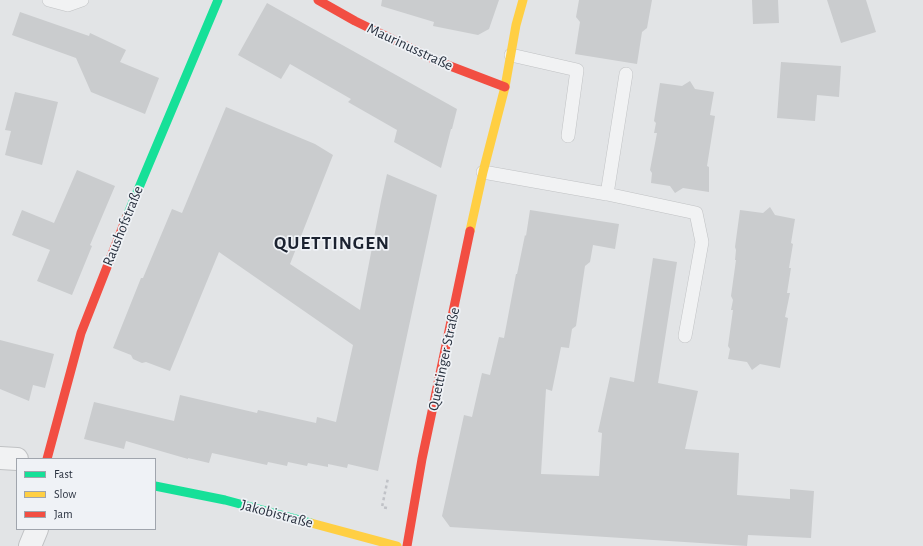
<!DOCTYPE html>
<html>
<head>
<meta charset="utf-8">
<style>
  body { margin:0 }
  #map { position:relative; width:923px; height:546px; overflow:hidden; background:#e2e4e6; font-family:"Alegreya Sans",sans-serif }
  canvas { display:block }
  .legend { position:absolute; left:16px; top:458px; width:140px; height:72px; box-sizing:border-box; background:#eff2f6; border:1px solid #a0a5ad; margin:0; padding:5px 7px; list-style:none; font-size:12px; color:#29313f }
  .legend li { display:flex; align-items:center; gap:8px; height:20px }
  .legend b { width:20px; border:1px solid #a0a5ad }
</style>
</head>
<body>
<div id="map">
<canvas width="923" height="546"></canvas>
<ul class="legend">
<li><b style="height:5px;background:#16e098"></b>Fast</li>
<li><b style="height:5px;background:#ffcf43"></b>Slow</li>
<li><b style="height:5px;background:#f24e42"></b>Jam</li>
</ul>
</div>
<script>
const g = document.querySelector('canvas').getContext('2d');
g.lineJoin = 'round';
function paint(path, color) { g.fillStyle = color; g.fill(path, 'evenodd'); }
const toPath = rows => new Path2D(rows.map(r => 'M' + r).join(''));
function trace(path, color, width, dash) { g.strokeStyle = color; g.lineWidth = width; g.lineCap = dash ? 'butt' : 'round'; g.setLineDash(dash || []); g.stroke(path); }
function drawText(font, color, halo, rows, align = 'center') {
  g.font = font + ' "Alegreya Sans",sans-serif'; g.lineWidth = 3.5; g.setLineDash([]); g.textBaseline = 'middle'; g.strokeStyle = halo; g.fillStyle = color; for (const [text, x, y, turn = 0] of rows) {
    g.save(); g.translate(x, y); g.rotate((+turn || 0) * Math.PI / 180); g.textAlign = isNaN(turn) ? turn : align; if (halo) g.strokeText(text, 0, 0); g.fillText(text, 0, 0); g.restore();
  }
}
paint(toPath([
  [382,0,499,0,489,29,478,35,433,26,434,22,381,6],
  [579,0,652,0,647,28,642,32,637,64,575,54,580,22,576,17],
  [752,0,778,0,779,23,753,24],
  [827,0,866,0,876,32,841,43],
  [267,3,457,109,452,129,451,129,441,168,394,142,397,130,348,102,351,99,290,64,281,79,238,55],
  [20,12,89,36,90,33,122,48,126,50,120,62,159,78,145,114,91,92,76,58,12,35],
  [781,62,841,66,839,97,817,95,815,121,777,118],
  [690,81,695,89,714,92,710,115,715,116,707,166,709,167,709,192,683,188,675,193,670,186,651,183,652,173,650,170,657,133,654,133,656,123,654,121,660,83,682,86],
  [15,92,58,102,42,165,5,155,11,131,5,130],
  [226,107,315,144,333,155,290,264,360,310,381,201,387,174,437,195,378,471,348,464,347,468,328,464,328,467,308,463,307,466,288,462,287,466,268,462,267,465,212,453,209,463,188,458,188,459,126,441,124,449,84,439,94,402,174,421,180,395,257,413,258,410,316,423,317,417,336,422,353,345,219,252,170,371,146,362,142,363,133,359,131,355,113,348,141,278,143,278,172,209,182,213],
  [77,170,115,186,90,245,92,246,72,295,37,281,50,250,12,235,22,210,54,223],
  [770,207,775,215,795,219,791,243,793,244,789,268,791,268,787,293,790,293,785,317,788,318,780,368,760,364,752,370,747,362,728,359,730,349,728,346,733,310,731,310,733,300,731,296,736,260,735,260,736,250,735,247,740,210,763,213],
  [530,210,619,224,615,249,593,245,590,262,585,266,576,326,572,329,569,348,561,347,552,391,546,389,541,474,599,476,602,433,598,432,610,377,634,382,653,258,677,262,658,383,698,391,685,449,739,453,737,495,790,499,790,489,814,491,811,538,748,535,747,546,450,527,442,516,464,415,472,417,482,373,490,375,499,337,504,338,516,274,517,274,525,235,526,236],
  [0,340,54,354,45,388,33,385,29,401,0,389]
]), '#caccce');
const lane = toPath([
  [49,0,68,5,82,0],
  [511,55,577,70,568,136],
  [626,74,607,194,696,213,702,242,685,336],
  [483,172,607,194]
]);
const street = toPath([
  [0,458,17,459],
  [30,546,37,529]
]);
trace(lane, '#c0c2c4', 14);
trace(street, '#c0c2c4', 24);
trace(toPath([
  [387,508,382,507,388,478]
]), '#c0c2c7', 2.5, [3, 3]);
trace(lane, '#f1f2f3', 13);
trace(street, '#f1f2f3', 22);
trace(toPath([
  [127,216,218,0],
  [155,486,225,500,311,523]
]), '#16e098', 9);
trace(toPath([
  [470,231,483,172,505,87,516,25,523,0],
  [311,523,397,546]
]), '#ffcf43', 9);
trace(toPath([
  [318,0,355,21,437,61,505,87],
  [47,459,81,333,127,216],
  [407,546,422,459,470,231]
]), '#f24e42', 9);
drawText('15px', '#29313f', '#eff2f6', [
  ["Maurinusstraße",410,47,25],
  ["Raushofstraße",123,226,-68],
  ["Quettinger Straße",444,359,-78],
  ["Jakobistraße",277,514,15]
]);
g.letterSpacing = '1px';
drawText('bold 19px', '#1b2230', '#eff2f6', [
  ["QUETTINGEN",332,243]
]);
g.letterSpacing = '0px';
</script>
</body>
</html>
